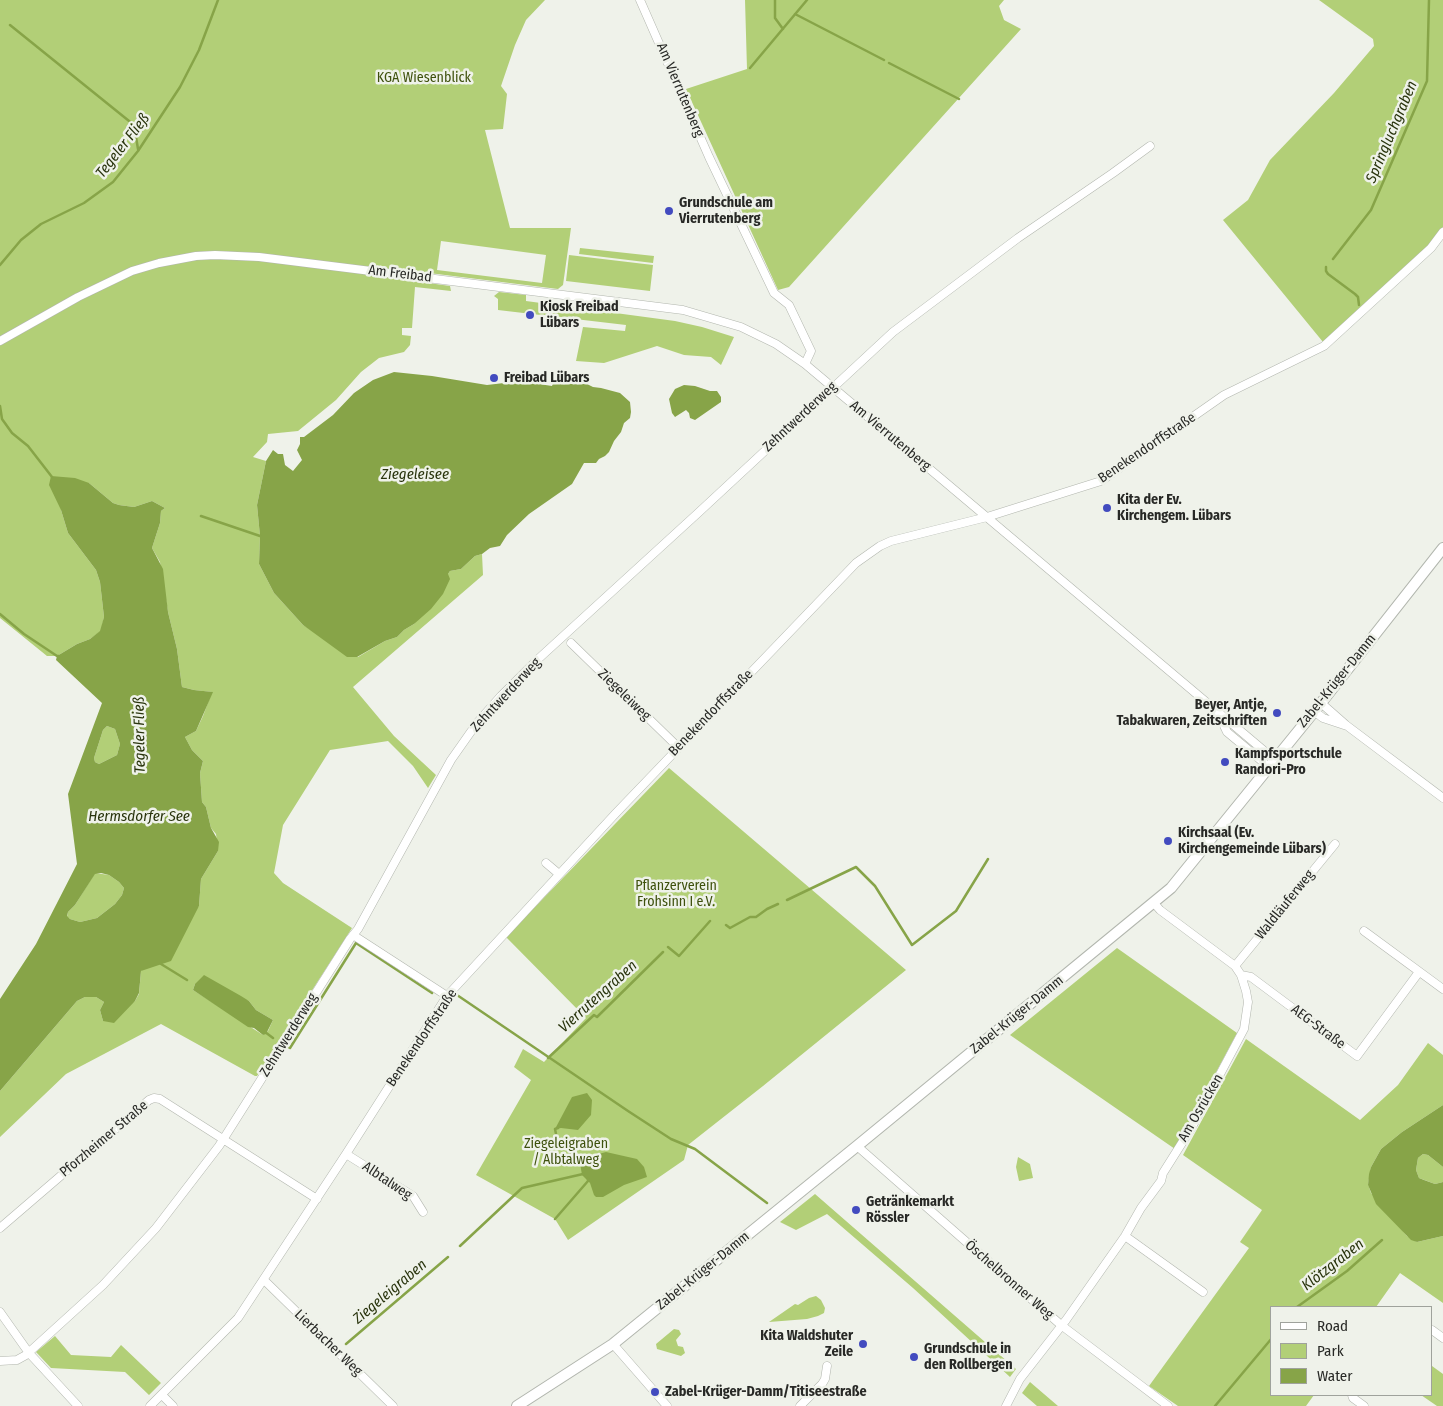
<!DOCTYPE html>
<html>
<head>
<meta charset="utf-8">
<style>
  body { margin:0 }
  #map { position:relative; width:1443px; height:1406px; overflow:hidden; background:#eff2ea; font-family:"Fira Sans Condensed",sans-serif }
  canvas { display:block }
  .legend { position:absolute; left:1270px; top:1306px; width:162px; height:90px; box-sizing:border-box; background:#eff2ea; border:1px solid #9fa29c; margin:0; padding:6px 9px; list-style:none; font-size:15px; color:#282926 }
  .legend li { display:flex; align-items:center; gap:10px; height:25px }
  .legend b { width:25px; border:1px solid #9fa29c }
</style>
</head>
<body>
<div id="map">
<canvas width="1443" height="1406"></canvas>
<ul class="legend">
<li><b style="height:6px;background:#fff"></b>Road</li>
<li><b style="height:14px;background:#b2cf77"></b>Park</li>
<li><b style="height:14px;background:#87a448"></b>Water</li>
</ul>
</div>
<script>
const g = document.querySelector('canvas').getContext('2d');
g.lineJoin = 'round';
function paint(path, color) { g.fillStyle = color; g.fill(path, 'evenodd'); }
const toPath = rows => new Path2D(rows.map(r => 'M' + r).join(''));
function trace(path, color, width, dash) { g.strokeStyle = color; g.lineWidth = width; g.lineCap = dash ? 'butt' : 'round'; g.setLineDash(dash || []); g.stroke(path); }
function drawText(font, color, halo, rows, align = 'center') {
  g.font = font + ' "Fira Sans Condensed",sans-serif'; g.lineWidth = 5; g.setLineDash([]); g.textBaseline = 'middle'; g.strokeStyle = halo; g.fillStyle = color; for (const [text, x, y, turn = 0] of rows) {
    g.save(); g.translate(x, y); g.rotate((+turn || 0) * Math.PI / 180); g.textAlign = isNaN(turn) ? turn : align; if (halo) g.strokeText(text, 0, 0); g.fillText(text, 0, 0); g.restore();
  }
}
paint(toPath([
  [0,0,545,0,526,20,515,45,501,86,507,94,503,129,485,130,510,228,571,228,563,285,558,289,429,273,421,282,450,286,451,291,415,287,412,328,402,328,402,335,411,336,410,345,404,352,379,358,361,372,336,400,298,431,268,434,267,442,253,457,266,461,257,505,260,536,259,564,274,593,303,625,358,657,385,641,397,637,404,630,414,624,450,571,461,569,475,556,482,554,483,575,353,687,394,736,436,775,428,788,413,766,388,741,330,750,283,825,274,873,283,883,352,928,257,1076,255,1076,161,1024,66,1074,0,1137,0,1091,77,1001,85,997,96,997,104,1002,100,1010,103,1021,135,1001,139,994,141,971,199,906,201,879,218,851,216,834,211,828,206,807,202,802,200,773,203,761,192,750,185,737,196,731,203,716,212,692,194,690,182,687,177,649,168,612,160,562,152,548,160,523,161,511,165,508,152,501,134,507,119,505,113,503,89,483,61,510,68,533,96,570,100,582,104,617,101,631,90,639,77,644,57,656,47,656,0,618],
  [441,241,546,255,542,283,437,270],
  [195,984,249,1001,256,1010,273,1020,268,1031,263,1035,193,990],
  [745,0,1004,0,999,6,1004,20,1021,29,789,287,778,290,686,89,747,69],
  [1319,0,1443,0,1443,227,1428,246,1323,342,1223,220,1248,200,1270,160,1334,93,1374,46,1373,39],
  [580,248,654,256,653,263,579,254],
  [569,255,653,265,650,291,566,281],
  [499,292,526,295,526,301,675,321,702,327,734,337,721,365,711,357,684,355,657,346,604,363,576,361,583,327,625,331,626,325,498,310,498,299,494,296],
  [107,726,115,729,120,744,117,755,99,764,95,762,94,758,103,730],
  [669,768,906,970,763,1086,688,1145,684,1160,568,1240,555,1219,476,1175,531,1080,514,1067,523,1049,544,1062,586,1018,506,937],
  [95,873,109,875,119,882,124,888,122,895,115,904,97,918,80,922,70,919,67,917,68,912,75,905],
  [1117,948,1237,1033,1175,1149,1010,1035],
  [1246,1039,1360,1120,1398,1085,1428,1043,1443,1055,1443,1105,1402,1132,1381,1149,1371,1167,1368,1184,1371,1193,1407,1236,1417,1242,1443,1236,1443,1303,1400,1273,1376,1307,1272,1307,1272,1395,1314,1395,1306,1406,1178,1406,1149,1386,1249,1248,1240,1242,1262,1210,1183,1155],
  [1423,1154,1428,1155,1443,1167,1443,1182,1435,1184,1419,1178,1416,1170,1418,1158],
  [1018,1157,1030,1164,1033,1178,1019,1181,1016,1167],
  [815,1194,1016,1369,1010,1377,913,1288,827,1214,796,1230,780,1222],
  [816,1296,821,1300,825,1308,824,1313,818,1316,807,1319,769,1322,795,1304,798,1305,809,1298],
  [674,1329,679,1330,681,1334,676,1340,678,1346,683,1347,685,1353,681,1356,657,1349,656,1344],
  [55,1336,71,1355,111,1357,121,1345,161,1383,149,1395,125,1372,51,1368,36,1352],
  [1432,1366,1443,1374,1443,1406,1437,1406,1421,1395,1432,1395],
  [1030,1382,1058,1406,1037,1406,1022,1393]
]), '#b2cf77');
paint(toPath([
  [394,372,432,376,487,385,504,383,505,381,520,379,529,380,537,382,539,384,552,386,554,381,559,378,571,379,571,384,587,384,593,387,601,388,620,393,630,402,631,412,630,418,624,423,621,432,614,441,609,452,605,456,599,459,596,463,584,463,572,484,529,514,507,535,500,546,490,548,482,554,475,556,461,569,450,571,448,574,450,579,443,594,431,609,414,624,404,630,397,637,385,641,357,657,347,657,303,625,274,593,259,564,260,536,257,505,266,461,273,450,278,454,283,454,285,465,293,471,302,460,297,450,300,444,300,437,304,437,333,415,354,393,373,380],
  [684,385,695,386,710,391,717,391,721,397,721,402,695,420,690,418,689,413,686,410,675,417,672,413,669,399,675,389],
  [51,476,75,478,89,483,113,503,119,505,134,507,152,501,165,508,161,511,160,523,152,548,163,569,168,612,177,649,182,687,194,690,213,692,196,731,185,737,192,750,203,761,200,773,202,802,206,807,211,828,219,842,218,851,201,879,199,906,171,961,141,971,139,993,135,1001,114,1023,103,1021,100,1010,104,1002,96,997,85,997,77,1001,0,1091,0,999,36,944,77,864,68,794,102,703,56,660,57,656,77,644,90,639,100,631,104,617,100,582,96,570,68,533,61,510,49,485],
  [107,726,115,729,120,744,117,755,99,764,95,762,94,758,103,730],
  [101,873,109,875,119,882,124,888,122,895,115,904,97,918,80,922,70,919,67,916,68,912,75,905,95,874],
  [204,975,241,996,249,1001,256,1010,273,1020,266,1034,263,1035,254,1028,248,1027,193,990,195,984],
  [587,1093,592,1100,591,1115,578,1130,561,1128,555,1129,572,1097],
  [1443,1105,1443,1167,1428,1155,1423,1154,1418,1158,1416,1170,1419,1178,1424,1180,1435,1184,1443,1182,1443,1236,1417,1242,1411,1240,1376,1204,1368,1185,1369,1174,1371,1167,1381,1149,1402,1132],
  [606,1152,637,1159,644,1167,647,1177,624,1185,603,1197,596,1197,594,1195,590,1183,582,1175,580,1163,591,1156]
]), '#87a448');
trace(toPath([
  [775,0,775,18,783,29],
  [795,14,884,60],
  [10,25,134,125,138,149],
  [889,63,959,99],
  [750,68,807,0],
  [1333,259,1371,210,1427,81,1429,0],
  [0,265,21,240,41,224,84,203,113,182,138,151,180,87,199,50,218,0],
  [1326,267,1326,271,1328,274,1355,294,1358,297,1359,305],
  [0,406,2,419,12,433,28,446,52,477],
  [201,516,260,536],
  [0,614,24,634,57,656,59,656],
  [787,900,856,867,875,886,912,945,956,911,988,859],
  [726,925,730,928,750,917,756,917,767,909,778,904],
  [668,947,679,956,710,921],
  [161,964,187,980],
  [457,995,628,1111,671,1139,695,1149,767,1203],
  [265,1032,273,1038],
  [286,1046,290,1048,356,943,432,993],
  [548,1058,594,1015,597,1017,663,952],
  [558,1128,555,1129,557,1139,582,1165],
  [555,1219,588,1181,588,1179],
  [460,1246,522,1188,583,1174],
  [1297,1307,1347,1271,1382,1240],
  [346,1344,448,1257],
  [1215,1406,1272,1338]
]), '#87a448', 2.5);
const street = toPath([
  [640,0,709,157,774,293,789,305,811,351,805,364],
  [0,341,78,297,132,271,159,263,196,256,215,255,259,257,683,310,741,327,776,344,805,364,1275,760],
  [571,643,678,747],
  [1321,703,1346,725,1443,798],
  [1314,711,1323,718,1344,725],
  [1219,715,1227,732,1269,767],
  [546,863,559,874],
  [1364,931,1443,989],
  [353,935,447,996],
  [1235,966,1335,844],
  [1241,975,1251,977,1357,1056,1419,972],
  [857,1146,1061,1325,1168,1406],
  [346,1154,413,1196,423,1212],
  [0,1228,149,1100,154,1098,160,1099,317,1199],
  [1125,1236,1203,1292],
  [264,1280,393,1406],
  [0,1312,29,1353,78,1406],
  [1432,1330,1443,1338],
  [613,1344,667,1406],
  [0,1361,17,1360,26,1355,103,1285,156,1228,219,1146,350,939,358,929,451,760,477,723,501,696,536,661,698,513,893,332,1018,238,1113,173,1150,146],
  [162,1395,173,1406],
  [1352,1395,1353,1398,1364,1406],
  [150,1406,238,1318,346,1154,447,996,616,813,856,563,880,546,891,541,987,517,1101,481,1224,395,1324,346,1431,248,1443,232],
  [800,1406,822,1384,825,1379,827,1366],
  [1006,1406,1020,1379,1066,1320,1125,1236,1141,1208,1161,1181,1163,1173,1192,1127,1244,1029,1248,1002,1246,991,1241,975,1235,966,1160,910,1154,903]
]);
const secondary = toPath([
  [517,1406,613,1344,857,1146,1171,888,1321,703,1443,548]
]);
trace(street, '#b2b6ae', 9);
trace(secondary, '#b2b6ae', 12);
trace(street, '#fff', 8);
trace(secondary, '#fff', 10);
for (const [x, y, r, color] of [
  [669,211,5,"#424bbf"],
  [530,315,5,"#424bbf"],
  [494,378,5,"#424bbf"],
  [1107,508,5,"#424bbf"],
  [1277,713,5,"#424bbf"],
  [1225,762,5,"#424bbf"],
  [1168,841,5,"#424bbf"],
  [856,1210,5,"#424bbf"],
  [863,1344,5,"#424bbf"],
  [914,1357,5,"#424bbf"],
  [655,1392,5,"#424bbf"]
]) { const dot = new Path2D(); dot.arc(x, y, r, 0, 2 * Math.PI); g.fillStyle = color; g.fill(dot); trace(dot, '#eff2ea', 2); }
drawText('14px', '#3e510d', '#eff2ea', [
  ["KGA Wiesenblick",424,78],
  ["Pflanzerverein",676,886],
  ["Frohsinn I e.V.",676,902],
  ["Ziegeleigraben",566,1144],
  ["/ Albtalweg",566,1160]
]);
drawText('14px', '#282926', '#eff2ea', [
  ["Am Vierrutenberg",680,90,67],
  ["Am Freibad",400,274,7],
  ["Zehntwerderweg",800,417,-43],
  ["Am Vierrutenberg",890,436,40],
  ["Benekendorffstraße",1147,448,-34],
  ["Zabel-Krüger-Damm",1337,681,-51],
  ["Zehntwerderweg",506,695,-47],
  ["Ziegeleiweg",624,695,44],
  ["Benekendorffstraße",711,713,-46],
  ["Waldläuferweg",1285,905,-51],
  ["Zabel-Krüger-Damm",1017,1015,-39],
  ["AEG-Straße",1318,1027,37],
  ["Zehntwerderweg",289,1035,-58],
  ["Benekendorffstraße",422,1038,-56],
  ["Am Osrücken",1201,1108,-60],
  ["Pforzheimer Straße",104,1139,-40],
  ["Albtalweg",387,1181,34],
  ["Zabel-Krüger-Damm",703,1271,-39],
  ["Öschelbronner Weg",1009,1280,41],
  ["Lierbacher Weg",328,1343,44]
]);
drawText('bold 14px', '#282926', '#eff2ea', [
  ["Grundschule am",679,203],
  ["Vierrutenberg",679,219],
  ["Kiosk Freibad",540,307],
  ["Lübars",540,323],
  ["Freibad Lübars",504,378],
  ["Kita der Ev.",1117,500],
  ["Kirchengem. Lübars",1117,516],
  ["Beyer, Antje,",1267,705,"right"],
  ["Tabakwaren, Zeitschriften",1267,721,"right"],
  ["Kampfsportschule",1235,754],
  ["Randori-Pro",1235,770],
  ["Kirchsaal (Ev.",1178,833],
  ["Kirchengemeinde Lübars)",1178,849],
  ["Getränkemarkt",866,1202],
  ["Rössler",866,1218],
  ["Kita Waldshuter",853,1336,"right"],
  ["Zeile",853,1352,"right"],
  ["Grundschule in",924,1349],
  ["den Rollbergen",924,1365],
  ["Zabel-Krüger-Damm/Titiseestraße",665,1392]
], 'left');
drawText('italic 15px', '#28330c', '#eff2ea', [
  ["Springluchgraben",1392,132,-67],
  ["Tegeler Fließ",123,146,-52],
  ["Ziegeleisee",415,475],
  ["Tegeler Fließ",140,735,-91],
  ["Hermsdorfer See",139,817],
  ["Vierrutengraben",598,997,-42],
  ["Klötzgraben",1333,1265,-38],
  ["Ziegeleigraben",390,1292,-40]
]);
</script>
</body>
</html>
